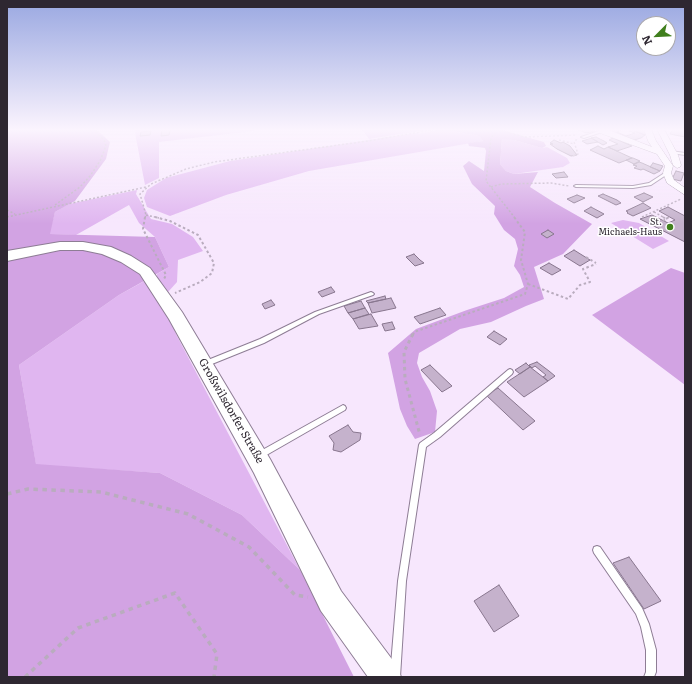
<!DOCTYPE html>
<html>
<head>
<meta charset="utf-8">
<style>
  body { margin:0 }
  #map { position:relative; width:692px; height:684px; overflow:hidden; background:#f7e7fd; font-family:Literata,serif }
  canvas { display:block }
  .frame { position:absolute; inset:0; border:8px solid #2e2731; pointer-events:none }
  .north { position:absolute; left:636px; top:16px; width:40px; height:40px; box-sizing:border-box; background:#fff; border:1px solid #aba9ad; border-radius:50%; rotate:246deg; font-size:11px; font-weight:700; line-height:16px; text-align:center; color:#2e2731 }
  .north::after { content:''; display:block; margin:auto; width:14px; height:18px; background:#407f1d; clip-path:polygon(50% 0,100% 100%,50% 72%,0 100%) }
</style>
</head>
<body>
<div id="map">
<canvas width="692" height="684"></canvas>
<div class="frame"></div>
<div class="north">N</div>
</div>
<script>
const g = document.querySelector('canvas').getContext('2d');
g.lineJoin = 'round';
function paint(path, color) { g.fillStyle = color; g.fill(path, 'evenodd'); }
const toPath = rows => new Path2D(rows.map(r => 'M' + r).join(''));
function trace(path, color, width, dash) { g.strokeStyle = color; g.lineWidth = width; g.lineCap = dash ? 'butt' : 'round'; g.setLineDash(dash || []); g.stroke(path); }
function drawText(font, color, halo, rows, align = 'center') {
  g.font = font + ' Literata,serif'; g.lineWidth = 3; g.setLineDash([]); g.textBaseline = 'middle'; g.strokeStyle = halo; g.fillStyle = color; for (const [text, x, y, turn = 0] of rows) {
    g.save(); g.translate(x, y); g.rotate((+turn || 0) * Math.PI / 180); g.textAlign = isNaN(turn) ? turn : align; if (halo) g.strokeText(text, 0, 0); g.fillText(text, 0, 0); g.restore();
  }
}
paint(toPath([
  [136,129,237,129,237,130,253,129,254,131,159,142,159,178,145,185,135,133],
  [362,129,433,129,369,139],
  [442,129,479,136,483,141,309,171,226,195,170,216,147,207,144,198,147,190,166,178,230,161,421,132,417,134],
  [502,138,514,140,542,148,547,147,567,158,570,163,563,167,514,174,506,171,500,164],
  [137,190,136,194,151,219,172,224,193,237,203,251,178,260,177,282,168,292,156,285,157,274,169,267,155,237,139,223,129,205,76,235,49,234,55,212,69,204],
  [623,220,639,223,669,241,653,249,611,223],
  [150,278,177,336,300,570,242,515,160,473,36,465,19,365,119,295]
]), '#e0b6f0');
paint(toPath([
  [7,129,96,129,110,142,106,159,75,201,55,212,50,234,155,237,169,267,119,295,19,365,36,464,160,473,242,515,300,570,354,677,7,677],
  [442,129,498,129,544,142,546,146,542,148,514,140,502,139,500,164,506,171,514,174,538,172,530,187,555,203,592,224,563,254,534,267,544,299,526,306,491,322,460,329,419,353,417,363,422,377,430,391,437,411,435,432,415,439,407,426,400,409,388,353,416,329,467,310,504,298,524,287,520,275,514,266,518,249,515,239,504,230,494,214,495,206,472,184,463,166,469,161,484,171,486,151,485,148,469,146,468,143,483,141,479,136],
  [671,268,685,273,685,385,592,315]
]), '#d2a3e3');
const building = toPath([
  [577,129,591,129,595,131,586,133,577,129],
  [611,129,622,129,617,132,626,136,635,133,629,131,632,130,645,135,641,138,631,141,606,131,611,129],
  [629,129,642,129,648,131,645,135,629,129],
  [673,129,685,131,685,137,670,134,673,129],
  [162,130,170,130,169,135,161,136,162,130],
  [151,131,150,135,140,136,141,132,151,131],
  [596,137,604,141,607,143,603,145,591,138,596,137],
  [592,138,598,142,587,144,582,141,592,138],
  [613,138,632,146,617,151,608,147,618,144,609,140,613,138],
  [554,140,561,143,563,142,570,146,577,155,571,156,557,149,550,144,553,144,550,143,554,140],
  [598,146,604,149,608,147,632,158,619,163,590,150,598,146],
  [632,158,633,158,640,161,634,164,626,160,632,158],
  [639,162,642,163,660,171,654,174,643,169,641,170,634,168,637,166,633,165,639,162],
  [653,163,663,166,660,171,650,167,653,163],
  [676,171,684,173,681,181,672,179,676,171],
  [564,172,568,177,556,178,552,174,564,172],
  [644,193,653,197,643,202,634,197,644,193],
  [603,194,617,200,621,203,616,205,598,196,603,194],
  [577,195,585,198,574,203,567,199,577,195],
  [643,203,651,208,633,216,627,213,628,212,626,211,643,203],
  [591,207,604,214,597,218,584,211,591,207],
  [668,207,685,216,685,242,640,219,652,215,668,223,675,220,659,211,668,207],
  [548,230,554,234,547,238,541,234,548,230],
  [574,250,590,260,580,266,564,256,574,250],
  [414,254,420,260,424,263,415,266,406,257,414,254],
  [549,263,561,270,552,275,540,268,549,263],
  [331,287,335,292,322,297,318,292,331,287],
  [385,296,386,299,368,303,366,301,385,296],
  [391,298,396,308,372,313,368,303,391,298],
  [271,300,275,305,265,309,262,304,271,300],
  [361,301,365,308,348,313,344,306,361,301],
  [365,308,369,314,353,319,348,313,365,308],
  [440,308,446,315,420,324,414,317,440,308],
  [371,314,378,326,359,329,353,319,371,314],
  [392,322,395,329,385,331,382,324,392,322],
  [494,331,507,339,500,345,487,337,494,331],
  [537,362,549,371,555,376,548,381,543,377,546,375,535,366,532,368,529,365,537,362],
  [526,363,530,367,520,374,515,370,526,363],
  [430,365,452,386,442,392,421,370,430,365],
  [530,367,548,381,524,397,507,382,530,367],
  [498,388,535,421,523,430,486,395,498,388],
  [348,425,353,432,361,433,360,440,341,452,333,450,334,443,329,436,348,425],
  [629,557,661,601,644,609,613,563,629,557],
  [499,585,519,616,494,632,474,601,499,585]
]);
paint(building, '#c5b2cc');
trace(building, '#88768e', 1);
const lane = toPath([
  [602,130,605,131,584,138,581,137,602,130],
  [671,151,685,153,685,155,671,153,671,151],
  [666,172,669,173,651,185,633,188,576,187,574,186,576,185,633,186,649,183,666,172],
  [371,292,373,293,374,294,373,295,319,314,264,343,207,366,203,366,202,364,203,362,260,339,315,312,371,292],
  [510,369,512,370,513,372,512,374,440,437,426,447,406,581,400,677,390,677,398,581,419,445,420,443,434,433,508,370,510,369],
  [343,405,345,406,346,408,345,410,263,457,260,458,257,457,256,455,257,453,343,405],
  [597,546,600,547,642,608,649,624,656,650,656,672,654,677,644,677,646,672,646,650,641,627,636,614,594,553,593,550,594,547,597,546]
]);
const street = toPath([
  [600,129,606,129,652,147,648,141,644,129,651,129,656,141,673,166,671,173,674,180,685,188,685,195,667,183,663,173,665,166,657,154,600,133,600,129],
  [657,129,664,129,678,155,681,165,680,167,677,168,673,165,670,155,657,129]
]);
const secondary = toPath([
  [60,242,83,242,111,247,131,256,150,268,182,312,270,459,341,591,397,666,401,677,368,677,321,611,254,473,169,319,140,274,121,262,102,254,83,250,60,250,7,261,7,251,60,242]
]);
trace(lane, '#8e7d95', 2);
trace(street, '#8e7d95', 1);
trace(secondary, '#8e7d95', 2);
trace(toPath([
  [494,129,525,137,576,135],
  [498,129,491,138,486,181,515,218],
  [559,140,574,144],
  [573,156,578,154,574,142,577,139],
  [491,187,501,184,551,183,569,186],
  [55,205,80,187,90,176,100,161,106,146,104,140,93,129],
  [7,210,15,214],
  [654,212,665,218],
  [146,215,159,218],
  [7,217,146,187],
  [642,217,681,199],
  [145,218,146,215,140,194,151,184,186,169,214,162,368,141,437,129],
  [667,218,670,217]
]), '#b9acbe', 1.5, [2, 2]);
trace(toPath([
  [145,217,143,229,166,275,164,279],
  [155,217,170,221,198,235,214,263,212,273,200,282,175,293],
  [666,219,669,217],
  [663,221,666,219,663,217],
  [586,257,596,263],
  [528,284,568,299,580,285,590,282,583,269,596,264],
  [413,335,414,332,525,294,528,284,521,260,525,232,514,217]
]), '#b9acbe', 2, [2.5, 2.5]);
trace(toPath([
  [413,334,404,352,405,379,420,435]
]), '#b9acbe', 3, [3.5, 3.5]);
trace(toPath([
  [7,494,28,489,101,492,188,514,249,547,295,595,308,597],
  [25,677,78,628,175,593,217,654,214,677]
]), '#b9acbe', 3.5, [4.5, 4.5]);
paint(lane, '#fff');
paint(street, '#fff');
paint(secondary, '#fff');
const sky = g.createLinearGradient(0, 0, 0, 224);
sky.addColorStop(0, '#9aa8e1');
sky.addColorStop(0.58, '#fbf4fe');
sky.addColorStop(1, '#fbf4fe00');
g.fillStyle = sky;
g.fillRect(0, 0, 692, 224);
for (const [x, y, r, color] of [
  [670,227,4,"#407f1d"]
]) { const dot = new Path2D(); dot.arc(x, y, r, 0, 2 * Math.PI); g.fillStyle = color; g.fill(dot); trace(dot, '#fff', 1.5); }
drawText('9px', '#2e2731', '#fff', [
  ["St.",662,222],
  ["Michaels-Haus",662,232]
], 'right');
drawText('11px', '#2e2731', '#fff', [
  ["Großwilsdorfer Straße",231,411,60]
]);
</script>
</body>
</html>
